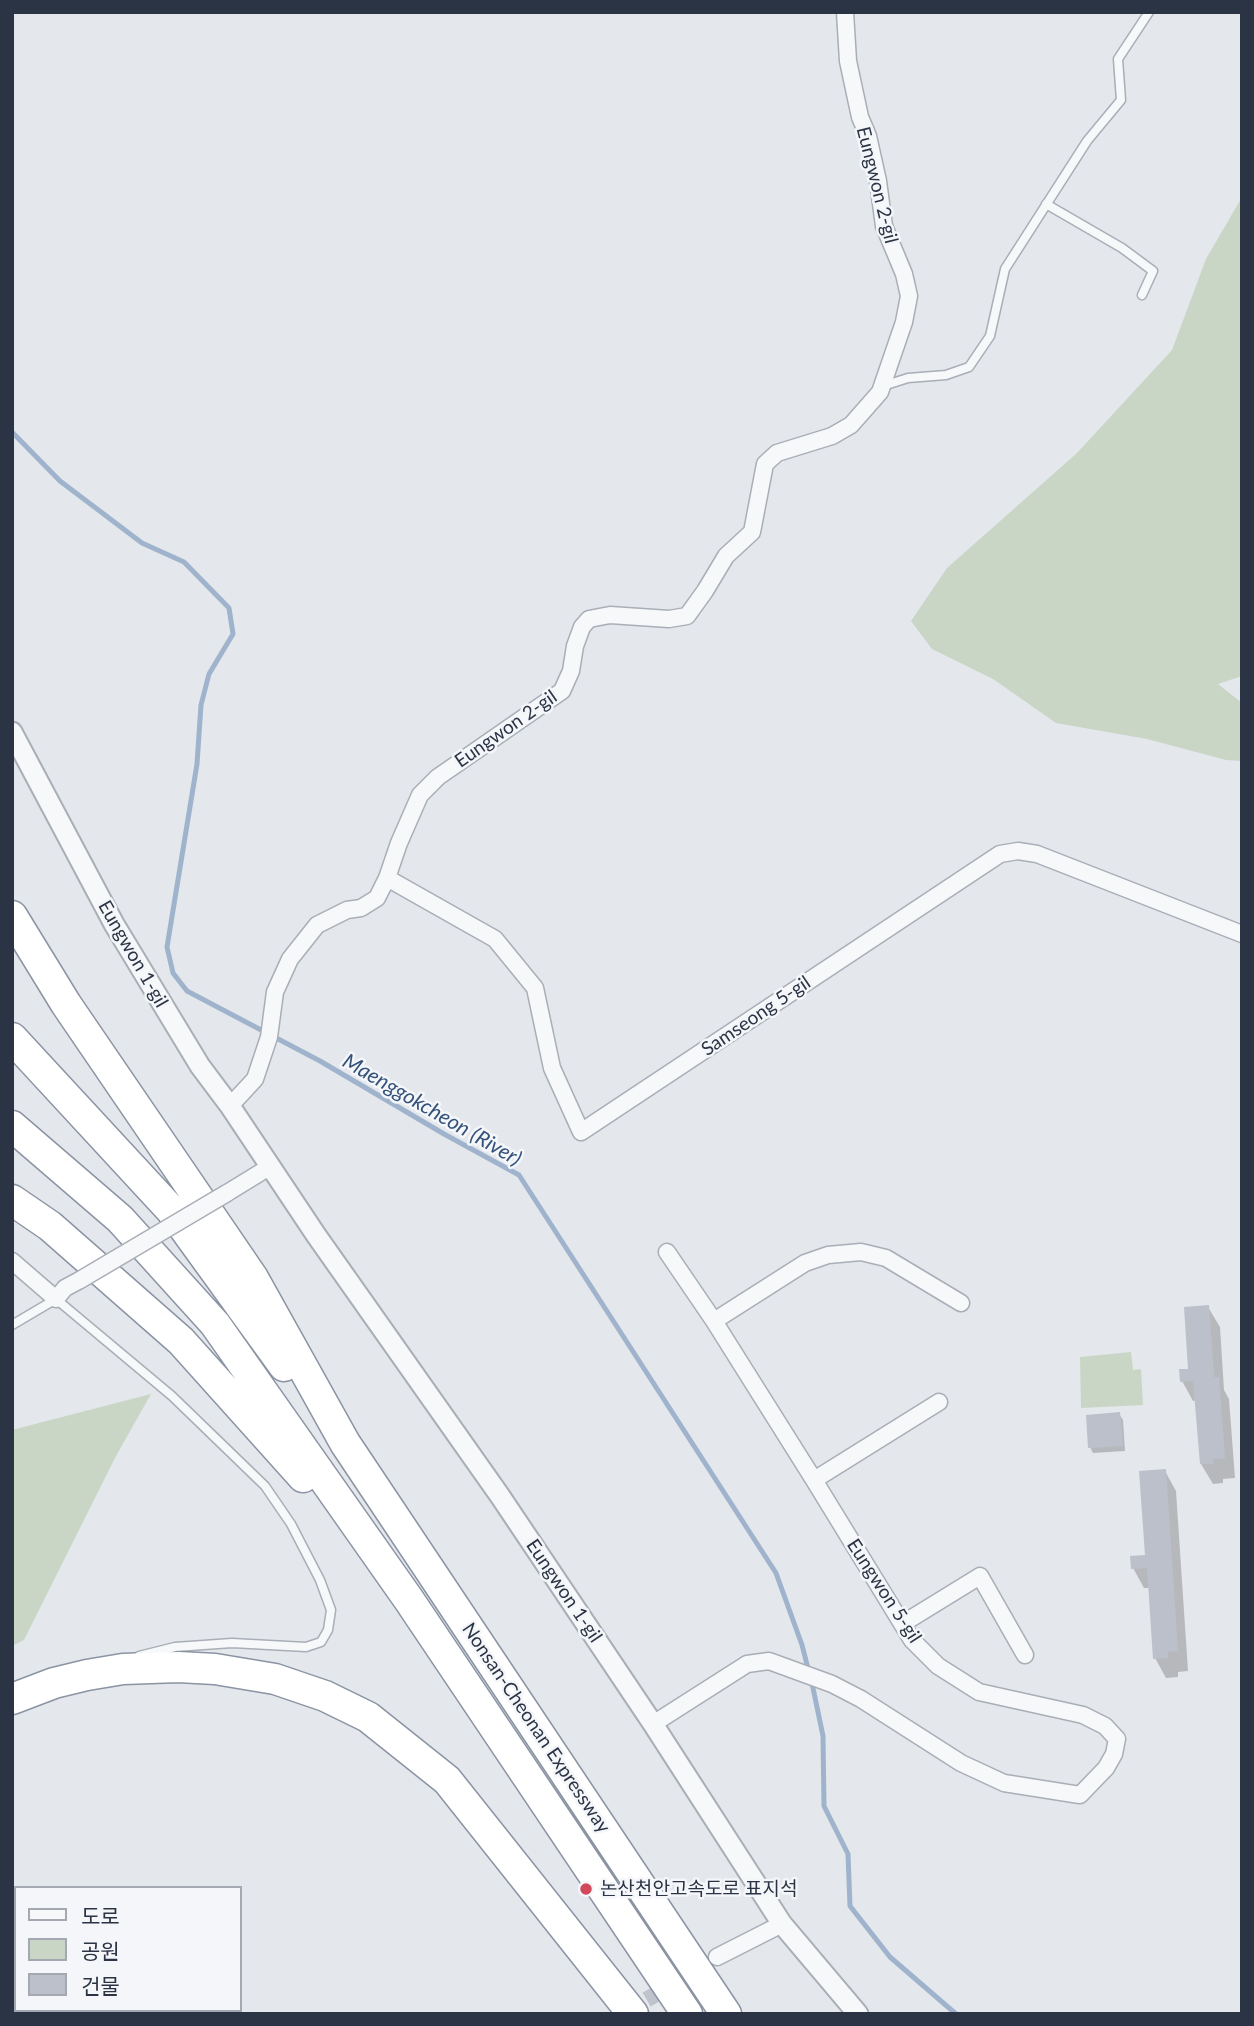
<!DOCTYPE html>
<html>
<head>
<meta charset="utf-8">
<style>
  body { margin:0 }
  #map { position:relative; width:1254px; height:2026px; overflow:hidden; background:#e4e7ec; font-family:Lato,"Noto Sans KR",sans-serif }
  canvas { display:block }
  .frame { position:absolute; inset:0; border:14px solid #2b3445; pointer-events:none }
  .legend { position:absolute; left:14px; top:1886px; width:228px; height:126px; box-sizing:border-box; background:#f4f6f9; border:2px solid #a4a8b1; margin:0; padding:9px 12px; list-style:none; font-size:21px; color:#2b3445 }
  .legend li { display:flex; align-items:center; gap:14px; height:35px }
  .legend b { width:35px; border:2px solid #a4a8b1 }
</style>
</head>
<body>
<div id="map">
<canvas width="1254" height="2026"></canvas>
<div class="frame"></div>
<ul class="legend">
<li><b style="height:9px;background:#f7f8fa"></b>도로</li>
<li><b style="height:19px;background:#c9d6c5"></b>공원</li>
<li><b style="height:19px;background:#bbc0ca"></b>건물</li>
</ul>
</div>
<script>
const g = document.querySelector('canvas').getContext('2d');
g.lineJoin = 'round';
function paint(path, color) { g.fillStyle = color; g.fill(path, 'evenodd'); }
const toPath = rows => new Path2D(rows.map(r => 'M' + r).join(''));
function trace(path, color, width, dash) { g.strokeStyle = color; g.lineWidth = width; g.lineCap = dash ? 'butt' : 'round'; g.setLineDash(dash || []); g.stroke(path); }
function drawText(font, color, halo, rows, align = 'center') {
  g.font = font + ' Lato,"Noto Sans KR",sans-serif'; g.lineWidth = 5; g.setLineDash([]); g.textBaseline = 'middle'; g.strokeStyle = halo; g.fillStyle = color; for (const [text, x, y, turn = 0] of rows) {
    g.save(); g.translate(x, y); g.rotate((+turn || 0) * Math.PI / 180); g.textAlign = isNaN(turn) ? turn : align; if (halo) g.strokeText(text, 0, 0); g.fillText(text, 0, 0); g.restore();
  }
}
paint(toPath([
  [1242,197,1242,676,1218,684,1242,703,1242,761,1226,760,1147,739,1056,723,993,679,932,649,911,621,947,568,1077,453,1172,350,1206,259],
  [1131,1352,1133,1370,1141,1369,1143,1405,1081,1408,1080,1357],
  [151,1394,116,1456,24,1640,12,1646,12,1430]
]), '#c9d6c5');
paint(toPath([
  [1208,1307,1220,1327,1224,1390,1229,1399,1235,1478,1223,1479,1223,1483,1213,1484,1201,1464,1197,1400,1193,1401,1182,1381,1190,1370],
  [1119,1414,1123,1420,1125,1451,1093,1453,1090,1447],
  [1165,1471,1176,1491,1188,1671,1178,1672,1178,1677,1166,1678,1155,1658,1150,1588,1144,1588,1133,1568,1147,1556]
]), '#0003');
trace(toPath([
  [12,432,60,481,142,543,184,562,229,608,233,634,209,674,201,705,197,764,167,947,173,973,187,991,320,1061,444,1134,519,1175,776,1573,802,1645,813,1688,823,1736,824,1806,848,1854,850,1906,890,1957,956,2014]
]), '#9fb4cc', 5);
paint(toPath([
  [1209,1305,1214,1377,1219,1377,1225,1458,1213,1459,1213,1464,1200,1464,1193,1381,1180,1382,1179,1369,1188,1369,1184,1307],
  [1120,1412,1123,1446,1088,1448,1086,1415],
  [1166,1469,1178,1651,1168,1652,1168,1658,1153,1659,1147,1568,1131,1569,1130,1556,1145,1555,1139,1471]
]), '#bbc0ca');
trace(toPath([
  [626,2012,673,1984]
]), '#bfc3cb', 16, [16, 8]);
const service = toPath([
  [1046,204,1122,248,1153,271,1142,295],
  [883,386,908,378,946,375,969,367,990,336,1005,269,1087,141,1121,100,1118,59,1149,12],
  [12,1325,56,1299,172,1396,265,1486,291,1524,320,1580,331,1610,328,1630,321,1642,306,1647,232,1643,175,1647,139,1656]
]);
const minor = toPath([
  [387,878,495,939,535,988,552,1068,581,1132,1000,854,1018,851,1037,854,1242,934],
  [230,1106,255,1079,269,1037,275,992,290,959,317,925,347,910,361,908,377,898,387,878,399,843,420,795,438,777,562,691,571,671,575,646,582,627,589,619,610,615,669,619,687,616,705,591,726,556,752,532,765,464,777,453,832,436,851,425,880,392,904,322,909,296,904,274,884,226,878,181,868,136,860,117,848,61,845,12],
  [227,1193,271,1166],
  [12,1261,56,1299,65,1288,80,1280],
  [714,1321,805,1263,828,1255,861,1252,886,1258,961,1303],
  [814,1480,939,1402],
  [902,1624,980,1576,1025,1655],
  [653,1724,747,1664,769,1661,832,1684,861,1699,961,1763,1004,1783,1080,1795,1106,1768,1114,1754,1117,1739,1105,1726,1083,1715,979,1692,938,1666,912,1640,814,1480,714,1321,667,1252],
  [717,1957,782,1924]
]);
const tertiary = toPath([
  [12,732,114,924,200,1066,230,1106,316,1235,500,1496,653,1724,782,1924,858,2014]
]);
const motorway = toPath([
  [12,916,66,1004,253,1278,345,1443,726,2014],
  [12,1038,171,1210,284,1366],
  [12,1126,120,1219,215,1324,409,1600,687,2014],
  [12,1200,50,1226,181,1341,303,1477],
  [12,1699,54,1683,87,1675,123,1669,178,1667,215,1669,275,1679,325,1696,368,1717,447,1780,633,2014]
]);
trace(service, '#a9aeb7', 11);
trace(minor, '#a9aeb7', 19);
trace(tertiary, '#a9aeb7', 23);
trace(motorway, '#8b94a3', 33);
trace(service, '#f7f8fa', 8);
trace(minor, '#f7f8fa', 16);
trace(tertiary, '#f7f8fa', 19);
trace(motorway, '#fff', 30);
const minorBridge = toPath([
  [80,1280,227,1193]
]);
trace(minorBridge, '#a9aeb7', 19, []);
trace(minorBridge, '#f7f8fa', 16);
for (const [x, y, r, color] of [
  [586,1889,7,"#d1495b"]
]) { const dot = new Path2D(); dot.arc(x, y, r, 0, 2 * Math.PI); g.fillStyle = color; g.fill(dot); trace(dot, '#f4f6f9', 2.5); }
drawText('19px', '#2b3445', '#f4f6f9', [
  ["Eungwon 2-gil",877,185,76],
  ["Eungwon 2-gil",506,729,-35],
  ["Eungwon 1-gil",133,954,60],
  ["Samseong 5-gil",756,1016,-34],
  ["Eungwon 1-gil",564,1591,56],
  ["Eungwon 5-gil",884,1591,57],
  ["Nonsan-Cheonan Expressway",536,1728,56]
]);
drawText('19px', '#2b3445', '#f4f6f9', [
  ["논산천안고속도로 표지석",600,1889]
], 'left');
drawText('italic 21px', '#34527a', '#f4f6f9', [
  ["Maenggokcheon (River)",432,1110,30]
]);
</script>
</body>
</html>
